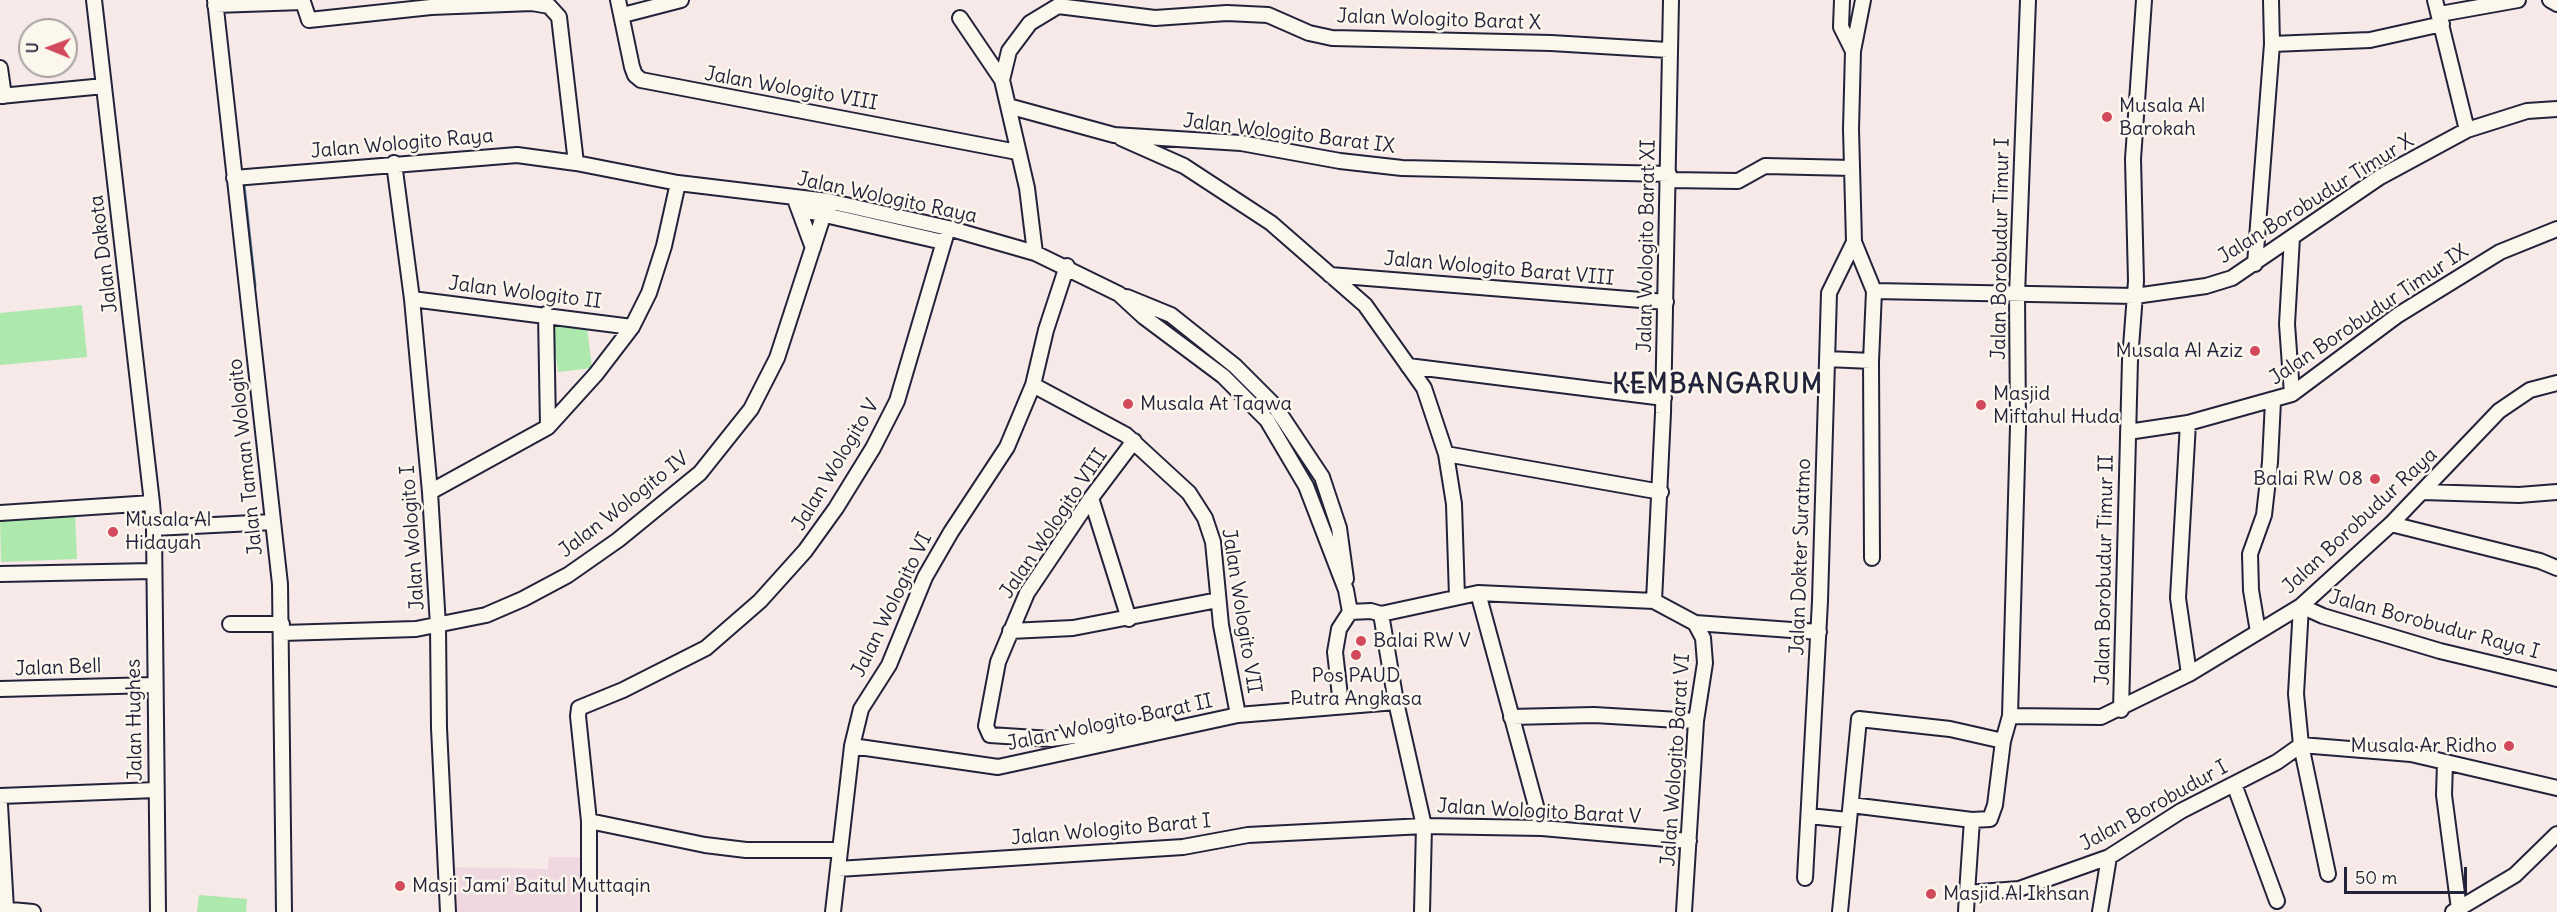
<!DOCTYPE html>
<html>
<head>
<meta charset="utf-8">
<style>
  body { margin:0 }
  #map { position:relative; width:2557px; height:912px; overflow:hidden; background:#f6e9e7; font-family:Delius,sans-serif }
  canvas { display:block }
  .north { position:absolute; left:18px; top:18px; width:60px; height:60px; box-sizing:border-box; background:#fbf7ec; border:2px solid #a4a2a5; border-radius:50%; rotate:271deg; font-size:16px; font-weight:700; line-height:24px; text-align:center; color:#22223b }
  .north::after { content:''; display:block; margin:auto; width:21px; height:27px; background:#d1495b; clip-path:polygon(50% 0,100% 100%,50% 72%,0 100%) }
  .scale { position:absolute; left:2344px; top:867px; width:123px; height:27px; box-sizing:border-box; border:3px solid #22223b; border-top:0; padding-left:8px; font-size:18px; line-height:21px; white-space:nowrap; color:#22223b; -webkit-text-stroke:4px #fbf7ec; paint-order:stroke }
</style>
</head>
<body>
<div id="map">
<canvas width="2557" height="912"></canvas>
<div class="north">U</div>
<div class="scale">50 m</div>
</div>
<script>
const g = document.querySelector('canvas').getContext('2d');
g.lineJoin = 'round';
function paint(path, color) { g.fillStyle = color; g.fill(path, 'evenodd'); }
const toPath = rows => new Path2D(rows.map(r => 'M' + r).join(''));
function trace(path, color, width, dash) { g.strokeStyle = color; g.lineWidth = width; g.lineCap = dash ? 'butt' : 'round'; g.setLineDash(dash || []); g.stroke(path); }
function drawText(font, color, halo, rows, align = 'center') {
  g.font = font + ' Delius,sans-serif'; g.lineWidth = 5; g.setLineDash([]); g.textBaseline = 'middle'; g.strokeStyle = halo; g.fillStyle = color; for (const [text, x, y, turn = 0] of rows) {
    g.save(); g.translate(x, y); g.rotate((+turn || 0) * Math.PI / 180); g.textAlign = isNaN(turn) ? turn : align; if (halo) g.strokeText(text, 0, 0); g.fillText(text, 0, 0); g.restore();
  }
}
paint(toPath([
  [549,857,581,857,581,912,451,912,452,867,548,869]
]), '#f0d8e1');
paint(toPath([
  [82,305,87,357,0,365,0,313],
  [586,319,592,368,558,372,552,323],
  [75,513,77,559,1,562,0,516],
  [199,895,247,899,246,912,197,912]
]), '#ade8ad');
trace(toPath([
  [243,185,254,286]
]), '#5a839e', 5);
const street = toPath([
  [94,0,152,503],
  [215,0,280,584,284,912],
  [618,0,632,67,635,75,641,80,1017,152],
  [1842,0,1841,27,1853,51],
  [1863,0,1853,51,1851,129,1854,242,1874,291,1871,361,1872,558],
  [2435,0,2467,130],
  [2550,0,2557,4],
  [215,5,303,2,309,20,431,7,532,3,549,6,559,17,576,163],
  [2440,14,2518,0],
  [623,15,681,0],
  [960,18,1002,80,1027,188,1035,253],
  [2272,44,2370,40,2442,24],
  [0,68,4,96],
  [1002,80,1009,51,1030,23,1058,6,1155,18,1227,13,1268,15,1309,33,1332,38,1551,43,1668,50],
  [0,96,104,86],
  [1008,106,1114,135,1241,143,1340,161,1402,168,1669,174],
  [1121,138,1184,166,1271,223,1365,305,1424,388,1446,454,1454,504,1457,597],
  [394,163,412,299,430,492,438,626,439,728,448,912],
  [234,178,517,155,576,163,678,183,828,201,948,228,1035,253,1119,294,1144,317,1223,376,1267,420,1306,486,1346,590,1350,612],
  [1669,180,1738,181,1765,166,1852,168],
  [796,202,813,248],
  [799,209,943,242],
  [2255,264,2272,44,2271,0],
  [1330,275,1666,302],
  [1874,291,2135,296,2206,286,2232,278,2380,177,2467,130,2527,111,2557,109],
  [1127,297,1171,315,1235,366,1274,405,1322,477,1339,528,1346,579],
  [412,299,632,327],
  [546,314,548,427],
  [1827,359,1871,361],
  [1408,366,1664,398],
  [1033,385,1126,435,1189,493,1205,518,1213,542,1221,625,1238,715],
  [2292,394,2287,324,2292,237],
  [2188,423,2178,598,2189,674],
  [2128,432,2188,423,2292,394,2398,315,2500,252,2557,229],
  [1134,441,1091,498,1027,593,998,662,986,726,990,735,1051,739,1168,723],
  [1446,454,1661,492],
  [430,492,548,427,596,374,632,327,649,293,664,246,678,183],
  [2423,492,2519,495,2557,492],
  [1091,498,1129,619],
  [0,513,152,503,154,528,273,522],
  [2391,524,2540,561,2557,568],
  [154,528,158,912],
  [0,574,153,571],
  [1478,593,1542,828],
  [1654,601,1663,413,1671,0],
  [2301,606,2296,694,2301,745,2328,874],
  [2301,606,2323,616,2440,651,2557,679],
  [1381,614,1478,593,1654,601,1695,623,1703,638,1705,663,1696,721,1684,912],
  [1695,623,1819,632],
  [230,624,282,624],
  [1010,631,1073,628,1218,600],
  [2258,632,2251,590,2250,554,2264,515,2270,462,2273,401],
  [282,633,416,629,486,615,523,599,568,575,618,540,700,473,751,409,777,358,828,201],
  [0,689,154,685],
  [1396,702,1424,826,1422,912],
  [1341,705,1335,652,1339,629,1350,612,1371,611,1381,614],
  [2121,710,2130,360,2136,281,2133,159,2144,0],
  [2010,716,2101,717,2189,674,2301,606,2391,524,2499,411,2530,390,2557,383],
  [1511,717,1594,715,1696,721],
  [2301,745,2411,754,2557,788],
  [852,746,998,767,1238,715,1396,702,1381,614],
  [2445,762,2444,795,2459,909],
  [2234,784,2277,901],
  [0,796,156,790],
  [0,805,6,909],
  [1851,805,1972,820,1990,819,1995,805,2003,741],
  [1809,816,1848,820],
  [589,821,705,845,746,850,840,850],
  [838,869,1183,847,1248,835,1424,826,1542,828,1689,841],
  [1805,878,1820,601,1829,293,1854,242],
  [1967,893,1972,820],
  [0,909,33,912],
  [589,912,589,821,578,716,579,708,623,690,706,648,760,601,805,551,836,508,873,448,897,401,948,228],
  [833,912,852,746,861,709,889,665,925,577,951,532,1007,447,1033,385,1046,330,1067,266],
  [1840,912,1859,719,1950,729,2003,741,2010,716,2018,426,2017,295,2028,0],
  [1966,912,1967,893,2019,889,2109,857,2181,811,2277,762,2301,745],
  [2100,912,2109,857],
  [2453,912,2515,875,2557,834]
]);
trace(street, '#22223b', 18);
trace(street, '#fbf7ec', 14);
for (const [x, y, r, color] of [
  [2107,117,6,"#d1495b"],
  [2255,351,6,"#d1495b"],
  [1128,404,6,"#d1495b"],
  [1981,405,6,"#d1495b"],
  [2375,479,6,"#d1495b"],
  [113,532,6,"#d1495b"],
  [1361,641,6,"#d1495b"],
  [1356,655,6,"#d1495b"],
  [2509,746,6,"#d1495b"],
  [400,886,6,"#d1495b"],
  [1931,894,6,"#d1495b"]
]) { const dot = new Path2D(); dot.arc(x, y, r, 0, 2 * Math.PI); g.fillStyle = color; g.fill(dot); trace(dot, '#fbf7ec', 2); }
drawText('20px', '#22223b', '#fbf7ec', [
  ["Jalan Wologito Barat X",1439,20,2],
  ["Jalan Wologito VIII",791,89,10],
  ["Jalan Wologito Barat IX",1289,134,7],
  ["Jalan Wologito Raya",402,144,-5],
  ["Jalan Wologito Raya",887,198,12],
  ["Jalan Borobudur Timur X",2316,199,-32],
  ["Jalan Wologito Barat XI",1647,246,-89],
  ["Jalan Borobudur Timur I",2001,249,-89],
  ["Jalan Dakota",104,254,-97],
  ["Jalan Wologito Barat VIII",1499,269,5],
  ["Jalan Wologito II",525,293,7],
  ["Jalan Borobudur Timur IX",2369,315,-34],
  ["Jalan Taman Wologito",246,457,-96],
  ["Jalan Wologito V",836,465,-59],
  ["Jalan Wologito IV",624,505,-38],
  ["Jalan Borobudur Raya",2360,521,-43],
  ["Jalan Wologito VIII",1054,524,-56],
  ["Jalan Wologito I",413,538,-94],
  ["Jalan Dokter Suratmo",1801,557,-88],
  ["Jalan Borobudur Timur II",2105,570,-89],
  ["Jalan Wologito VI",892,605,-64],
  ["Jalan Wologito VII",1241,611,81],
  ["Jalan Borobudur Raya I",2434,625,15],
  ["Jalan Bell",58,668,-2],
  ["Jalan Hughes",135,720,-91],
  ["Jalan Wologito Barat II",1110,723,-12],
  ["Jalan Wologito Barat VI",1676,760,-86],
  ["Jalan Borobudur I",2154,806,-29],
  ["Jalan Wologito Barat V",1539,812,3],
  ["Jalan Wologito Barat I",1111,830,-5]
]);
drawText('20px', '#22223b', '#fbf7ec', [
  ["Musala Al",2119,106],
  ["Barokah",2119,129],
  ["Musala Al Aziz",2243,351,"right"],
  ["Masjid",1993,394],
  ["Miftahul Huda",1993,417],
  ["Musala At Taqwa",1140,404],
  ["Balai RW 08",2363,479,"right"],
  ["Musala Al",125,520],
  ["Hidayah",125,543],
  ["Balai RW V",1373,641],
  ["Pos PAUD",1356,676,"center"],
  ["Putra Angkasa",1356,699,"center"],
  ["Musala Ar Ridho",2497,746,"right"],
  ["Masji Jami' Baitul Muttaqin",412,886],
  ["Masjid Al Ikhsan",1943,894]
], 'left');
g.letterSpacing = '1.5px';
drawText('bold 26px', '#22223b', '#fbf7ec', [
  ["KEMBANGARUM",1718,386]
]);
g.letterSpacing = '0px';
</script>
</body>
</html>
